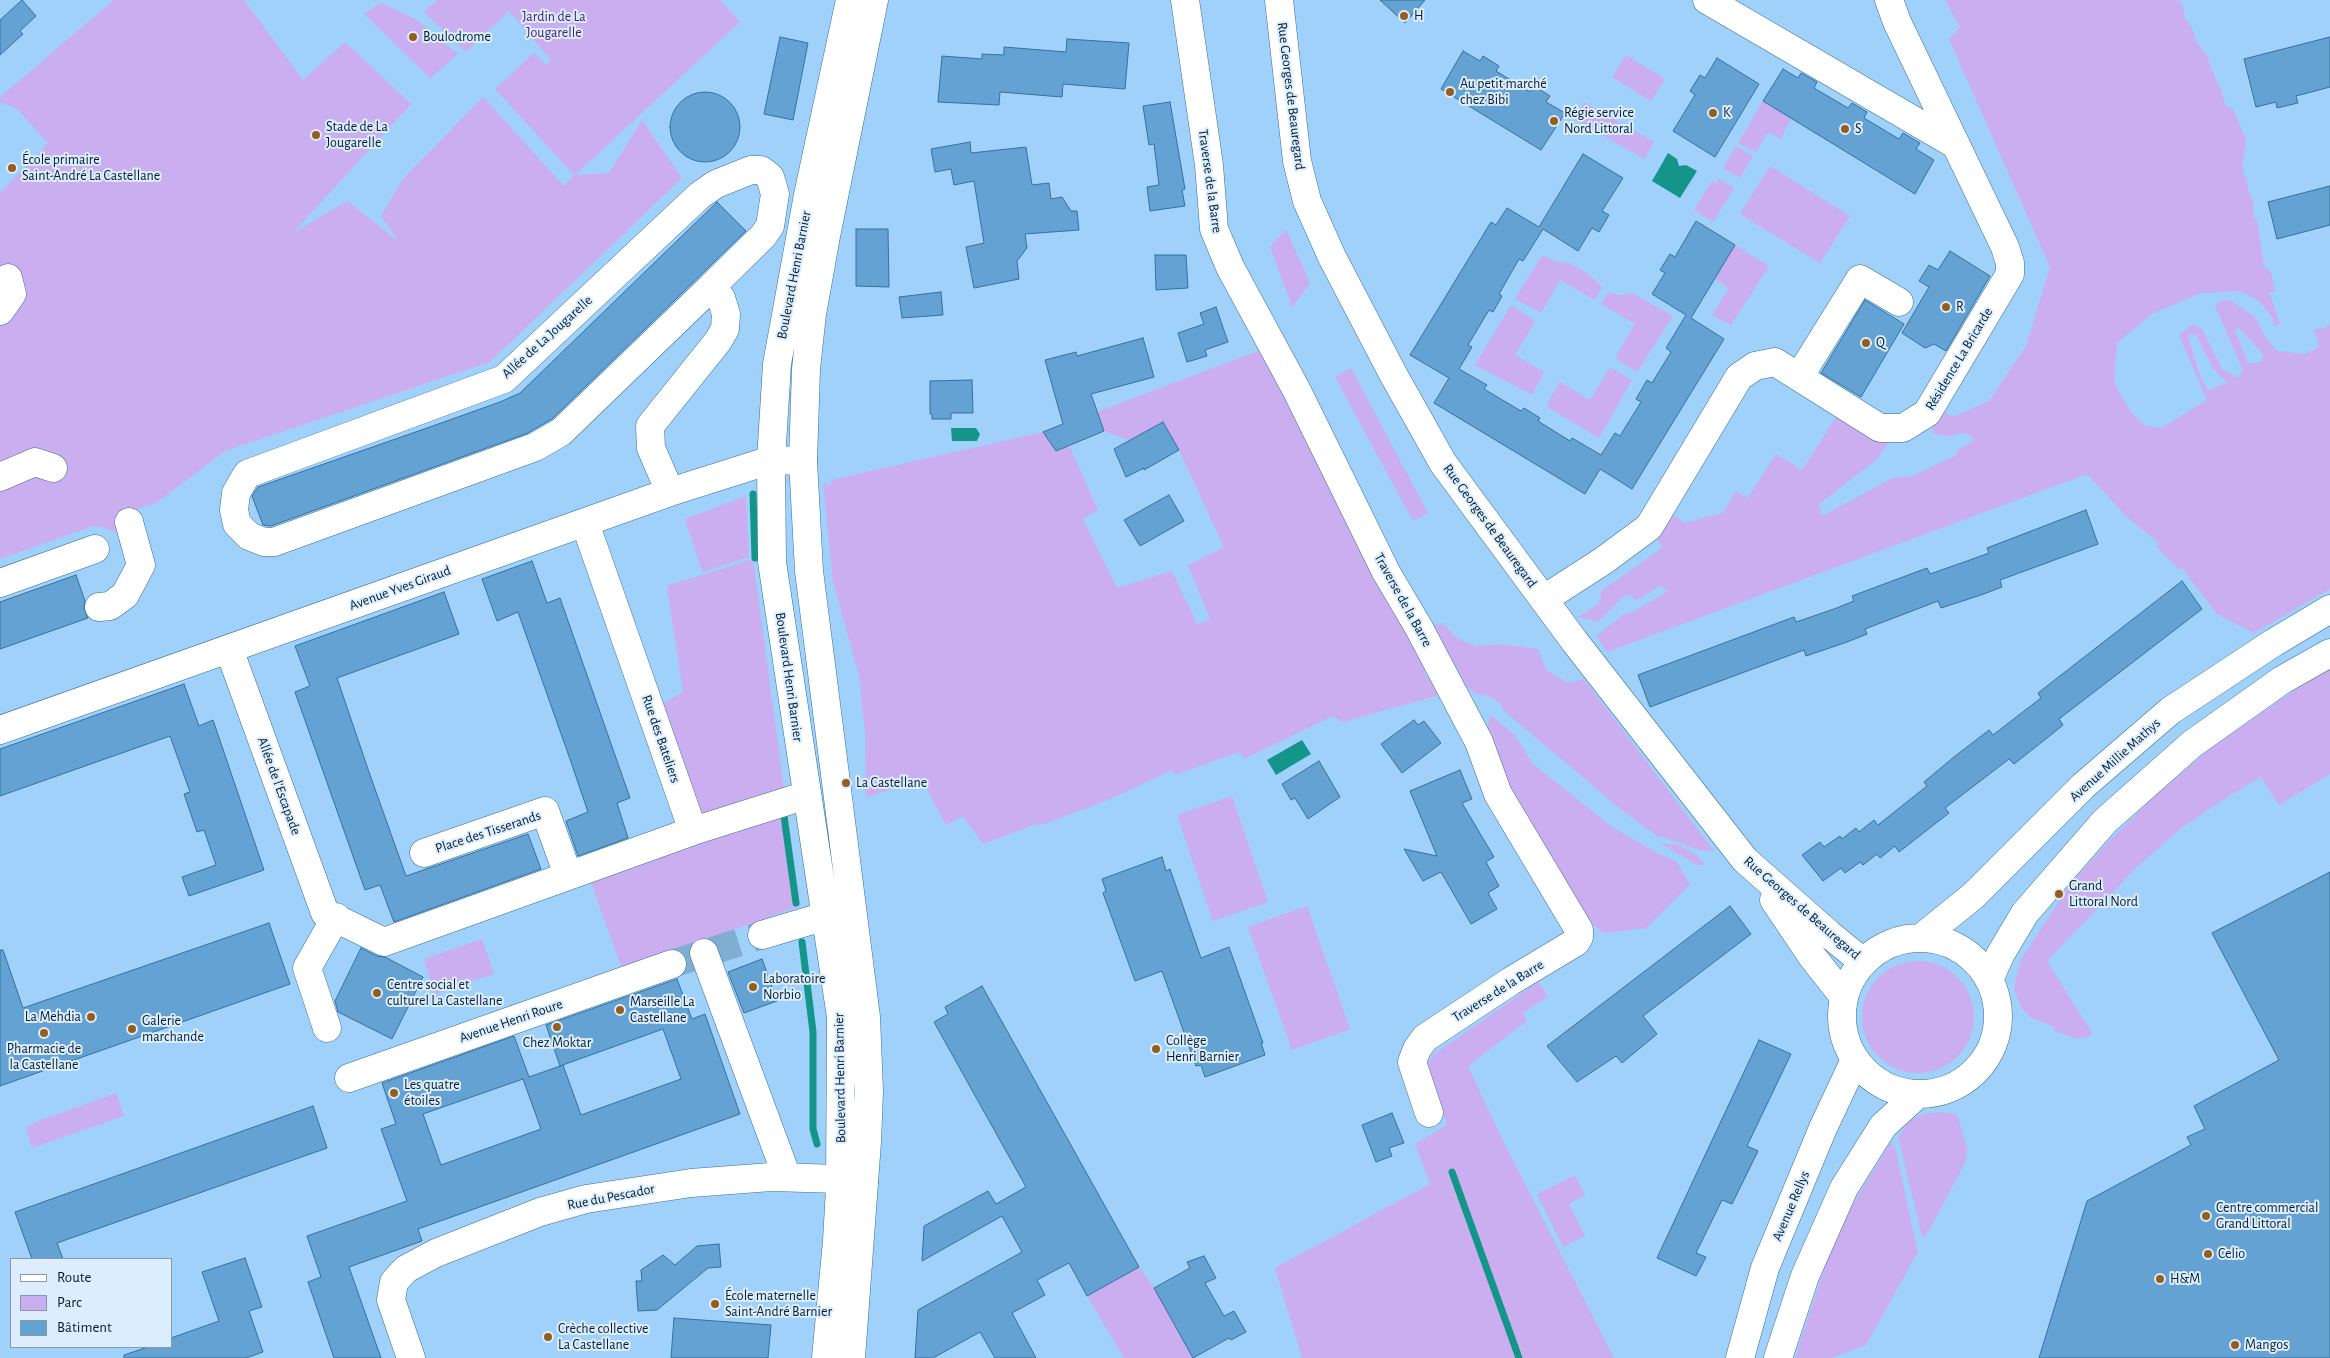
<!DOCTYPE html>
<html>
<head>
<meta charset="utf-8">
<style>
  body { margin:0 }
  #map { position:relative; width:2330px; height:1358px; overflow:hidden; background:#9fd1fa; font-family:"Alegreya Sans",sans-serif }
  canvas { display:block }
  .legend { position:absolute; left:10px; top:1258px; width:162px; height:90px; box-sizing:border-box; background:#dceefe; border:1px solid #869aac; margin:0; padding:6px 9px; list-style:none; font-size:15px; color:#041d30 }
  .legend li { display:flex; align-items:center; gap:10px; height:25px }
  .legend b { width:25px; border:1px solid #869aac }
</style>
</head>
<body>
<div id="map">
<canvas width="2330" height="1358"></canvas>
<ul class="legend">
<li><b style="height:6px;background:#fff"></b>Route</li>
<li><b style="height:14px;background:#cbaef0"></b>Parc</li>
<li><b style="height:14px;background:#64a2d3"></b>Bâtiment</li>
</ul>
</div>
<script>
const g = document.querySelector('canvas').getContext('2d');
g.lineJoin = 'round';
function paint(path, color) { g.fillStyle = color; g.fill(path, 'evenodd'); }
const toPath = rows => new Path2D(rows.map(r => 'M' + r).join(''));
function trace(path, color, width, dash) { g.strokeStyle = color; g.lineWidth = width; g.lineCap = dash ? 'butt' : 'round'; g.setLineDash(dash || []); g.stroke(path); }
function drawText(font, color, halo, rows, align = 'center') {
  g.font = font + ' "Alegreya Sans",sans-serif'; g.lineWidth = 4; g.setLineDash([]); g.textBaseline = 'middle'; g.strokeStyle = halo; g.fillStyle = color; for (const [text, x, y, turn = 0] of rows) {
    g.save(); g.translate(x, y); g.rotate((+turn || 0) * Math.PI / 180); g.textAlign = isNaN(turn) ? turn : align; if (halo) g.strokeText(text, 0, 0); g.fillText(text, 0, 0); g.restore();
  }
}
paint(toPath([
  [114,0,244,0,303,80,345,42,411,104,293,233,347,201,399,242,381,216,402,180,483,97,564,186,574,175,495,89,534,53,546,65,551,60,509,11,466,52,424,12,437,0,720,0,740,22,575,175,609,173,642,120,682,178,490,362,225,451,156,503,140,508,121,535,105,528,94,526,0,559,0,193,48,143,17,109,0,102,0,97],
  [1945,0,2177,0,2182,3,2185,19,2191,26,2197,43,2207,56,2213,73,2222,92,2225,105,2233,109,2246,140,2242,167,2248,185,2248,191,2253,200,2254,218,2257,220,2264,267,2271,272,2275,292,2269,292,2280,324,2275,326,2272,317,2259,301,2241,291,2201,293,2153,313,2117,343,2114,383,2131,412,2145,426,2161,428,2207,400,2179,335,2193,324,2202,329,2222,369,2238,378,2243,370,2215,306,2219,301,2230,300,2255,317,2264,335,2277,351,2304,354,2319,347,2314,329,2324,328,2330,324,2330,589,2254,633,2217,614,2182,568,2178,569,2156,546,2159,543,2127,517,2087,474,1607,652,1596,636,1624,614,1631,613,1668,591,1660,586,1636,601,1631,595,1624,596,1598,622,1578,617,1598,604,1601,598,1600,592,1663,547,1656,537,1657,532,1674,515,1684,523,1723,513,1736,491,1748,498,1776,454,1802,470,1838,414,1891,439,1876,460,1819,504,1822,516,1893,478,1912,476,1955,456,1959,449,1974,441,1968,433,1946,436,1934,434,1932,424,1943,411,1953,417,1989,401,2026,346,2050,267,1949,39,1960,27],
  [2238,327,2263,354,2261,361,2254,364,2248,363,2235,330],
  [2190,334,2196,335,2213,368,2227,383,2208,390,2200,376,2188,336],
  [381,3,417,20,458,54,430,78,364,14],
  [1626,55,1665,79,1651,101,1612,77],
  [1763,101,1792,118,1780,139,1768,132,1756,152,1738,143],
  [1584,102,1654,142,1644,159,1574,119],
  [1736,146,1753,156,1740,178,1723,168],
  [1770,166,1850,216,1820,263,1740,214],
  [1719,179,1734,188,1713,222,1694,210,1712,181,1716,183],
  [1286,229,1310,283,1292,307,1270,247],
  [1735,245,1769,266,1731,325,1712,315,1729,288,1715,279],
  [1542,255,1554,261,1569,263,1587,273,1602,287,1595,300,1560,280,1541,313,1515,299],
  [1608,292,1619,295,1632,293,1673,316,1637,372,1615,358,1635,324,1601,304],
  [1511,305,1535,321,1515,355,1544,372,1532,395,1475,365],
  [1266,348,1424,660,1425,675,1443,694,1343,722,1333,716,1244,759,1239,752,1175,775,1172,770,1110,799,1045,824,1033,825,983,844,963,816,946,825,921,778,866,798,865,733,859,676,833,582,823,483,831,486,831,480,1043,432,1056,451,1069,445,1098,510,1083,519,1117,588,1172,571,1197,624,1204,622,1210,619,1188,565,1224,547,1179,450,1163,423,1130,441,1104,431,1097,412],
  [1610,367,1632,380,1599,438,1546,406,1560,382,1590,400],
  [1351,368,1428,513,1413,521,1335,377],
  [746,496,749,557,702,572,685,519],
  [753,559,800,906,622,969,589,877,704,835,660,705,683,692,667,586],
  [1443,623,1456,638,1475,646,1499,644,1538,649,1546,670,1568,683,1584,679,1714,851,1700,850,1656,835,1624,812,1503,710,1500,703,1491,697,1474,693,1452,673,1430,627],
  [2330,669,2330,774,2279,805,2261,777,2226,798,2181,828,2136,868,2047,961,2092,1033,2088,1037,2077,1039,2053,1030,2054,1027,2032,1018,2023,1010,2018,1000,2014,988,2016,977,2022,958,2071,883,2114,836,2161,790,2214,746,2295,690],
  [1490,715,1514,734,1533,764,1612,827,1657,853,1676,861,1690,884,1646,928,1603,933,1581,913,1509,797,1486,734],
  [1232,796,1268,902,1213,921,1177,815],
  [1661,844,1676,844,1697,855,1705,865,1697,865],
  [1307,906,1350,1029,1292,1050,1248,927],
  [482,939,494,974,435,994,424,959],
  '1862 1017a56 56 0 1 1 112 0a56 56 0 1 1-112 0Z',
  [1538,982,1548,996,1523,1013,1527,1021,1468,1066,1502,1139,1614,1358,1302,1358,1275,1268,1430,1184,1415,1144,1447,1125,1427,1065,1433,1055],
  [116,1093,124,1116,32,1148,26,1128,41,1120],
  [1944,1112,1957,1115,1967,1148,1966,1161,1926,1236,1922,1236,1898,1137,1911,1120,1927,1113],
  [1891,1142,1895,1148,1918,1252,1866,1345,1831,1358,1795,1358,1837,1230],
  [1575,1175,1585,1195,1569,1204,1585,1236,1563,1247,1537,1194],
  [1139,1267,1154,1288,1193,1358,1124,1358,1087,1296]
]), '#cbaef0');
paint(toPath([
  [1668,153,1677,159,1679,166,1686,165,1697,171,1680,198,1652,181],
  [951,428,976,428,980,434,977,441,952,441],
  [1302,740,1311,754,1276,775,1267,760]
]), '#139689');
trace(toPath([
  [753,494,755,558],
  [784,816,796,903],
  [802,942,813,1032,813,1129,817,1144],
  [1452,1172,1519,1358]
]), '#139689', 7);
const building = toPath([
  [22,0,36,16,20,31,23,34,0,55,0,20,22,0],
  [1380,0,1425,0,1405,23,1380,0],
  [780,37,808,43,793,120,764,114,780,37],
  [2330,37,2330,87,2296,96,2298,103,2277,108,2276,102,2256,107,2244,59,2330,37],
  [1067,39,1129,43,1125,89,1063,84,1062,97,1000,92,999,105,938,102,942,56,982,59,982,54,1004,55,1004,47,1066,52,1067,39],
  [1463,51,1480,61,1483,56,1499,66,1496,71,1530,92,1534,86,1550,96,1546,102,1565,113,1541,150,1441,89,1463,51],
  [1717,58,1759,84,1715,157,1673,131,1695,95,1690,91,1700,75,1705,78,1717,58],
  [1783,69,1798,78,1801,73,1817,82,1814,88,1848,108,1852,103,1867,112,1864,118,1899,139,1903,133,1920,143,1916,149,1934,160,1915,194,1763,101,1783,69],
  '670 127a35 35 0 1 1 70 0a35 35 0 1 1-70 0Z',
  [1170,102,1185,189,1182,190,1185,206,1150,211,1147,187,1159,185,1154,144,1149,145,1143,106,1170,102],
  [970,142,971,153,1026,147,1032,185,1049,183,1051,199,1062,197,1071,211,1077,211,1079,230,1025,234,1027,248,1017,261,1019,279,974,288,966,247,984,243,974,181,954,185,951,169,935,172,931,149,970,142],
  [1583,154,1623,178,1602,211,1609,215,1599,232,1592,228,1578,251,1543,229,1523,261,1519,259,1499,294,1502,296,1493,312,1489,310,1468,345,1472,347,1459,369,1487,385,1484,389,1521,411,1524,408,1540,418,1538,421,1570,441,1572,438,1601,455,1615,433,1620,436,1641,402,1636,399,1647,380,1652,383,1671,352,1666,348,1686,315,1652,294,1665,273,1660,270,1670,254,1675,257,1696,221,1735,245,1691,318,1724,339,1632,489,1600,469,1585,494,1434,403,1449,378,1410,355,1491,222,1496,225,1507,208,1539,227,1583,154],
  [2330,186,2330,225,2277,239,2268,202,2330,186],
  [717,202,746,231,552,419,528,433,271,526,263,525,252,496,258,487,427,428,500,402,520,393,717,202],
  [856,229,888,229,889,287,856,286,856,229],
  [1950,251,1990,276,1946,351,1934,344,1925,348,1902,333,1929,287,1919,281,1929,265,1938,270,1950,251],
  [1155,255,1186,255,1188,288,1156,290,1155,255],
  [941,292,943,315,902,318,899,297,941,292],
  [1865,300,1904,324,1861,397,1821,373,1865,300],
  [1216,307,1228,342,1205,350,1207,356,1187,362,1178,333,1204,324,1200,313,1216,307],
  [1143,338,1154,377,1091,394,1104,431,1056,451,1043,432,1063,424,1045,360,1076,352,1077,356,1143,338],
  [972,380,973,413,951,413,951,419,932,419,932,414,930,414,930,381,972,380],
  [1163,422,1179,450,1144,470,1144,468,1126,477,1114,449,1163,422],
  [1169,495,1184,521,1140,546,1124,520,1169,495],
  [2086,510,2098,544,2000,580,2002,587,1981,595,1941,608,1938,601,1865,629,1867,634,1847,642,1806,656,1804,650,1650,707,1638,675,1794,617,1796,622,1834,609,1854,601,1852,596,1927,568,1930,574,1967,561,1989,553,1987,548,2086,510],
  [532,561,547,603,560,598,630,798,617,803,628,838,578,856,566,821,588,812,571,762,518,612,497,621,482,579,532,561],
  [76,575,85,601,84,609,88,618,0,649,0,602,76,575],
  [2182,581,2202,609,2059,719,2063,725,2047,738,2014,764,2009,759,1945,808,1949,813,1899,852,1895,846,1880,858,1877,854,1863,865,1860,862,1845,873,1841,868,1823,881,1802,855,1820,842,1824,847,1840,836,1842,839,1856,828,1859,832,1874,820,1878,825,1927,786,1924,782,1954,757,1989,730,1993,735,2041,698,2038,693,2182,581],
  [444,592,459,634,337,678,370,775,406,876,528,834,541,869,394,922,380,885,365,890,295,692,310,686,295,646,444,592],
  [184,684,199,726,213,720,264,870,189,896,182,877,216,865,204,830,197,832,184,794,190,792,170,736,0,796,0,749,184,684],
  [1414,720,1418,725,1424,721,1441,743,1402,773,1381,744,1414,720],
  [1319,761,1340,797,1308,819,1295,798,1291,800,1282,784,1319,761],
  [1460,770,1472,799,1462,803,1494,857,1486,862,1499,886,1488,893,1497,909,1471,924,1441,872,1423,881,1404,849,1437,856,1410,791,1460,770],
  [1162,857,1166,871,1170,869,1201,958,1229,947,1263,1043,1261,1043,1265,1055,1205,1077,1201,1065,1196,1066,1162,971,1135,981,1103,893,1106,891,1102,879,1162,857],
  [2330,872,2330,1358,2039,1358,2087,1201,2191,1145,2187,1137,2205,1129,2194,1106,2279,1060,2212,933,2330,872],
  [1730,906,1751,934,1643,1016,1657,1034,1622,1063,1616,1056,1577,1082,1547,1046,1730,906],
  [269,923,290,984,0,1086,0,950,3,950,23,1008,269,923],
  [361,948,377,956,385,957,423,977,392,1039,338,1012,335,1001,361,948],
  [762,959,777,1001,744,1013,728,972,762,959],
  [677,979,692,1019,705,1014,740,1114,418,1229,422,1241,349,1267,381,1358,334,1358,308,1282,321,1277,307,1236,407,1201,381,1129,396,1124,382,1083,514,1036,529,1077,563,1065,581,1115,681,1079,663,1029,560,1066,546,1025,677,979],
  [523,1079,541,1129,441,1165,423,1114,523,1079],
  [982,986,1139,1267,1087,1296,1069,1263,1037,1280,1045,1295,1012,1313,1036,1358,995,1358,980,1332,933,1358,915,1358,918,1310,1022,1252,1002,1216,922,1261,924,1226,988,1191,996,1204,1026,1187,934,1022,948,1014,945,1007,982,986],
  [1759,1040,1791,1054,1747,1146,1758,1151,1732,1204,1722,1200,1696,1253,1706,1257,1696,1276,1657,1258,1759,1040],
  [313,1106,327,1148,57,1243,63,1259,32,1259,15,1212,313,1106],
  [1392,1113,1404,1143,1389,1148,1392,1156,1376,1162,1362,1125,1392,1113],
  [719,1244,721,1267,708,1268,657,1310,638,1311,636,1281,642,1281,641,1270,663,1255,675,1265,697,1246,719,1244],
  [1204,1256,1216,1278,1205,1283,1224,1316,1234,1311,1246,1332,1231,1340,1229,1338,1193,1358,1154,1288,1190,1268,1187,1262,1204,1256],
  [245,1258,262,1307,249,1311,263,1352,246,1358,124,1358,124,1355,148,1347,171,1347,171,1338,219,1321,202,1272,245,1258],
  [674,1318,771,1325,768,1358,671,1358,674,1318]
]);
paint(building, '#64a2d3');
trace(building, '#33719f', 1);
trace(toPath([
  [672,964,762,935]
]), '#80add2', 28, [28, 14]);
const minor = toPath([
  [1185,0,1209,165,1214,229,1230,267,1296,389,1386,572,1419,628,1479,742,1498,794,1579,930,1579,937,1576,942,1511,981,1425,1038,1417,1049,1412,1062,1429,1113],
  [1279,0,1297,161,1307,201,1332,257,1393,374,1443,463,1575,642,1745,860,1830,935,1863,962],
  [1707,0,1956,145],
  [0,311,12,294,8,278],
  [1799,377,1860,279,1899,302],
  [0,477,35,462,53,468],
  [670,492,651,448,650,426,718,341,725,329,726,314,721,298,711,287,763,236,770,226,775,194,770,177,761,170,751,170,716,184,700,195,504,379,247,474,236,493,234,510,237,524,249,536,264,542,274,542,535,447,561,432,711,287],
  [0,583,95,549],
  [1544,599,1603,561,1649,527,1739,377,1755,366,1775,362,1880,428,1903,428,1927,413,2010,274,2010,263,2005,247,1897,22,1889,0],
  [99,607,110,606,125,595,141,565,129,522],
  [229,649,325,913,384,942,693,831,585,523],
  [0,730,670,492,771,460,803,461],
  [693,831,807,795],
  [424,853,545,811,568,875],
  [1774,900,1811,955,1844,997],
  [762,935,849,909],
  [1921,938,1973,896,2083,786,2170,711,2273,643,2330,609],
  '1842 1016a78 78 0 1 1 156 0a78 78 0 1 1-156 0Z',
  [704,953,787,1177],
  [1989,980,2000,955,2025,913,2105,821,2192,744,2282,680,2330,653],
  [327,1028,307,968,336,917],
  [349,1078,672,964],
  [411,1358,391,1300,394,1282,406,1269,436,1253,540,1212,586,1199,691,1183,771,1177,840,1179,864,1182],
  [1740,1358,1765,1268,1823,1128,1855,1060],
  [1778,1358,1805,1276,1844,1188,1883,1126,1918,1094]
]);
const major = toPath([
  [826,1358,837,1241,840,1188,841,1017,772,562,771,460,777,364,808,195,850,0],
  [851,1358,867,1142,869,1091,866,1017,809,571,803,461,806,369,812,314,826,236,874,0]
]);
trace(minor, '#32709e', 29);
trace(major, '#32709e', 29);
trace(minor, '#fff', 28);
trace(major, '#fff', 28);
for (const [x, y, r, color] of [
  [1404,16,5,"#975d1b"],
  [413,37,5,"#975d1b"],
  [1450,92,5,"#975d1b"],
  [1713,113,5,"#975d1b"],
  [1554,121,5,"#975d1b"],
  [1845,129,5,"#975d1b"],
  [316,135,5,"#975d1b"],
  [12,168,5,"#975d1b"],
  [1946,307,5,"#975d1b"],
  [1866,343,5,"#975d1b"],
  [846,783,5,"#975d1b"],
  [2059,894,5,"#975d1b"],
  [753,987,5,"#975d1b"],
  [377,993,5,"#975d1b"],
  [620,1010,5,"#975d1b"],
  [91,1017,5,"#975d1b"],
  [557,1027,5,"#975d1b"],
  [132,1029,5,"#975d1b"],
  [44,1033,5,"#975d1b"],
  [1156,1049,5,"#975d1b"],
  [394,1093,5,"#975d1b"],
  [2206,1216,5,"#975d1b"],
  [2208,1254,5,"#975d1b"],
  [2160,1279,5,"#975d1b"],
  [715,1304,5,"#975d1b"],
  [548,1337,5,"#975d1b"],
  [2235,1345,5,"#975d1b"]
]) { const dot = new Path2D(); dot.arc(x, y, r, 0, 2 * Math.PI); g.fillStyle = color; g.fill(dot); trace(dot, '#dceefe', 2); }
drawText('14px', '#041d30', '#dceefe', [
  ["H",1414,16],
  ["Boulodrome",423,37],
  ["Au petit marché",1460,84],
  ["chez Bibi",1460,100],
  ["Régie service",1564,113],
  ["Nord Littoral",1564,129],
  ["K",1723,113],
  ["Stade de La",326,127],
  ["Jougarelle",326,143],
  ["S",1855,129],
  ["École primaire",22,160],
  ["Saint-André La Castellane",22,176],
  ["R",1956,307],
  ["Q",1876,343],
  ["La Castellane",856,783],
  ["Grand",2069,886],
  ["Littoral Nord",2069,902],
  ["Laboratoire",763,979],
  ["Norbio",763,995],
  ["Centre social et",387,985],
  ["culturel La Castellane",387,1001],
  ["Marseille La",630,1002],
  ["Castellane",630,1018],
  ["La Mehdia",81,1017,"right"],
  ["Galerie",142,1021],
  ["marchande",142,1037],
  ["Collège",1166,1041],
  ["Henri Barnier",1166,1057],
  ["Chez Moktar",557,1043,"center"],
  ["Pharmacie de",44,1049,"center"],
  ["la Castellane",44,1065,"center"],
  ["Les quatre",404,1085],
  ["étoiles",404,1101],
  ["Centre commercial",2216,1208],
  ["Grand Littoral",2216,1224],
  ["Celio",2218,1254],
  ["H&M",2170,1279],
  ["École maternelle",725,1296],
  ["Saint-André Barnier",725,1312],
  ["Crèche collective",558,1329],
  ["La Castellane",558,1345],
  ["Mangos",2245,1345]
], 'left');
drawText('14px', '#4a2071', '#dceefe', [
  ["Jardin de La",554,17],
  ["Jougarelle",554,33]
]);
drawText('14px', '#041d30', '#dceefe', [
  ["Rue Georges de Beauregard",1291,96,83],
  ["Traverse de la Barre",1210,181,82],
  ["Boulevard Henri Barnier",794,275,-79],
  ["Allée de La Jougarelle",547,337,-42],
  ["Résidence La Bricarde",1959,359,-59],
  ["Rue Georges de Beauregard",1490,526,54],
  ["Avenue Yves Giraud",400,588,-20],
  ["Traverse de la Barre",1403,600,61],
  ["Boulevard Henri Barnier",789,677,82],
  ["Rue des Bateliers",661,739,71],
  ["Avenue Millie Mathys",2115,760,-42],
  ["Allée de l'Escapade",279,786,70],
  ["Place des Tisserands",488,832,-18],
  ["Rue Georges de Beauregard",1802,908,41],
  ["Traverse de la Barre",1498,991,-32],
  ["Avenue Henri Roure",511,1021,-19],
  ["Boulevard Henri Barnier",840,1078,-91],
  ["Rue du Pescador",611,1197,-11],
  ["Avenue Rellys",1791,1206,-67]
]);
</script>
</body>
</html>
